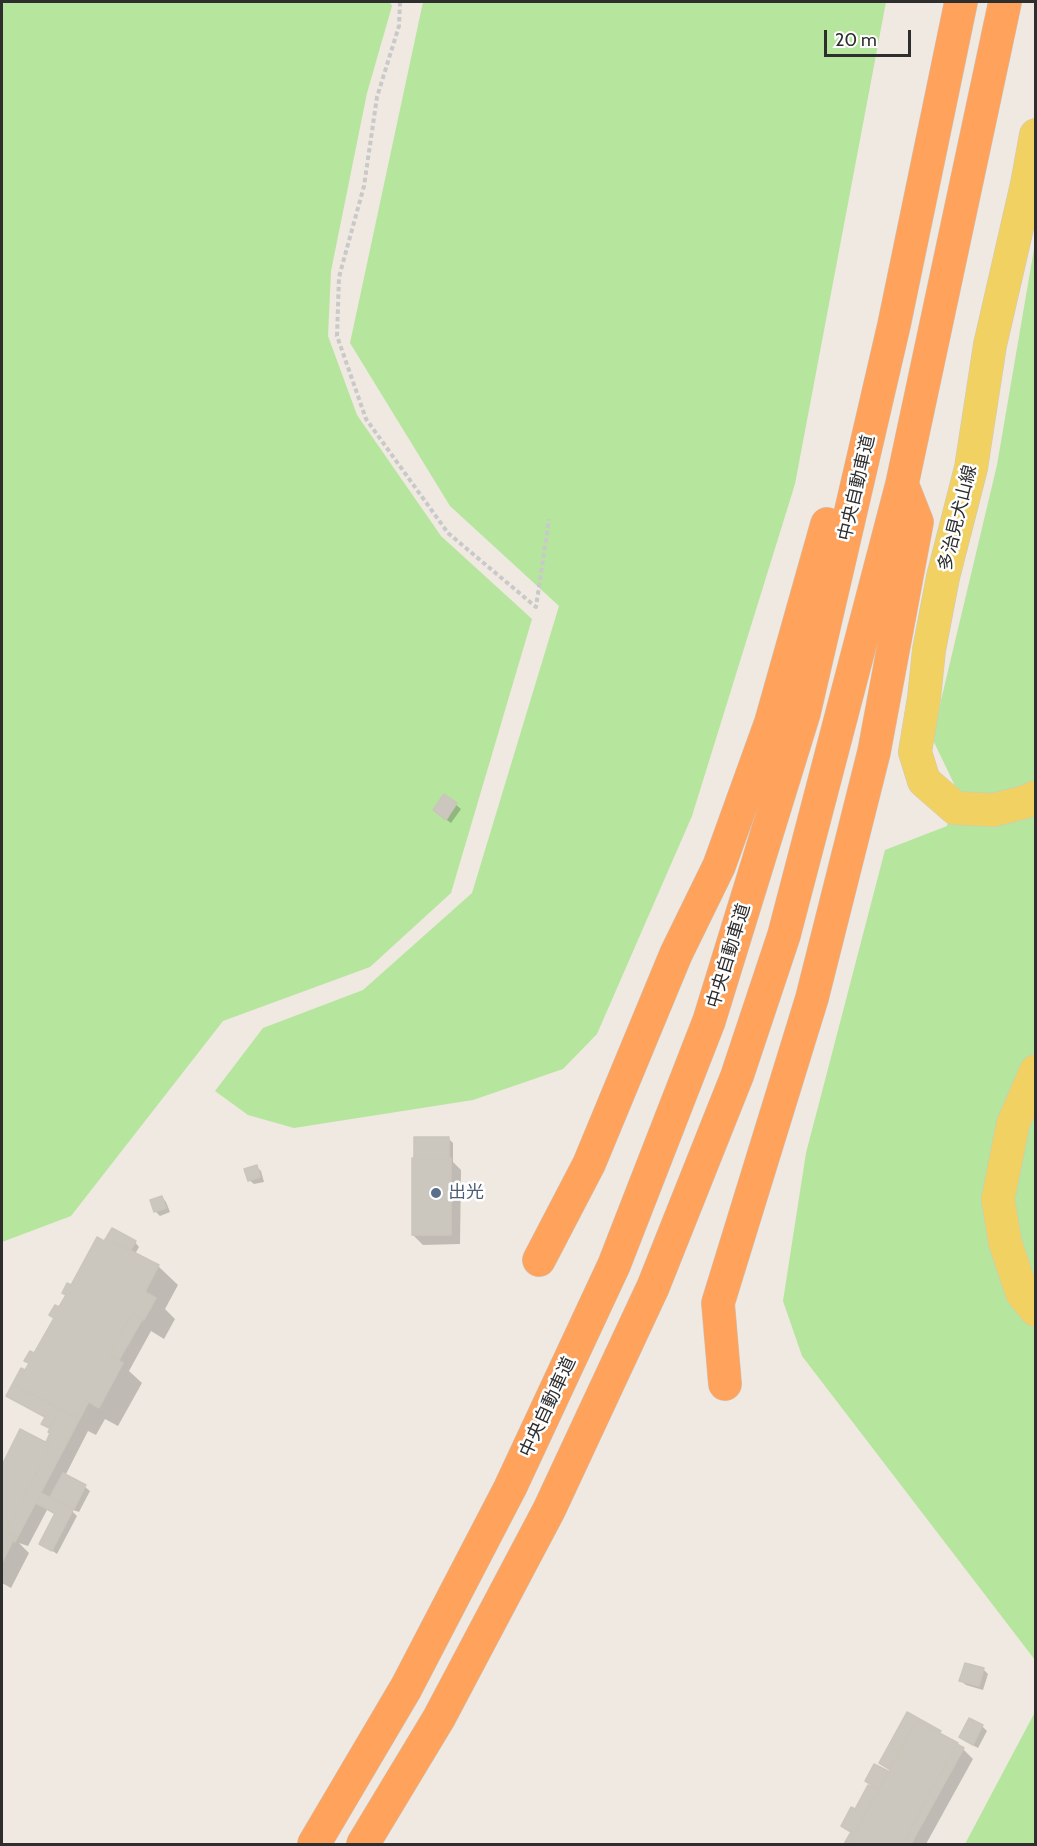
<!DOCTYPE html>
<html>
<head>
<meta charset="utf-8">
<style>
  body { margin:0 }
  #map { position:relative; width:1037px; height:1846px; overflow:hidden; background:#efe9e1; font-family:Cabin,sans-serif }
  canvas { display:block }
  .frame { position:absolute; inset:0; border:3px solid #2e2e2e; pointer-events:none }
  .scale { position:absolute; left:824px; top:30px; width:87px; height:27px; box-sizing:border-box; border:3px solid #2e2e2e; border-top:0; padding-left:8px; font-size:18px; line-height:21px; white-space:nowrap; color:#2e2e2e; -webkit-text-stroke:4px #fff; paint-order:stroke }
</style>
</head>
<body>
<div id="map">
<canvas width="1037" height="1846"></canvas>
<div class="frame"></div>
<div class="scale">20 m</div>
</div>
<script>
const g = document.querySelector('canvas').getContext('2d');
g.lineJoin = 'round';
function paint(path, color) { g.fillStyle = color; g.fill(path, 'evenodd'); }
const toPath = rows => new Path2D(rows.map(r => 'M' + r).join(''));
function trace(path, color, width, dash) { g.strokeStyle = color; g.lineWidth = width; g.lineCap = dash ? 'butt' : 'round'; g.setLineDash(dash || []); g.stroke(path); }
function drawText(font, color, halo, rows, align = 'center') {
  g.font = font + ' Cabin,"Noto Sans JP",sans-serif'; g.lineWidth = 5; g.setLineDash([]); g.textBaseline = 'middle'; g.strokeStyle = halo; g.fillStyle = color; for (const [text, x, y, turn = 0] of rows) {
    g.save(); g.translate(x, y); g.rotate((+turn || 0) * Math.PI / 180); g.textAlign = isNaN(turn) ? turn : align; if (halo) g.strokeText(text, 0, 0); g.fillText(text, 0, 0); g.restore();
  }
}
paint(toPath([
  [2,2,390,2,392,6,367,93,331,271,328,336,357,415,441,536,532,619,451,893,370,967,223,1021,71,1216,2,1242],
  [423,2,886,2,795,484,692,816,597,1034,563,1069,473,1100,294,1128,248,1115,215,1091,263,1028,363,990,472,893,559,606,450,506,350,343],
  [1035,243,1035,1660,802,1356,783,1301,806,1153,885,850,947,826,956,788,932,738,997,465],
  [1035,1712,1035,1844,965,1844]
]), '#b6e59e');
paint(toPath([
  [445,796,461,809,451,823,439,814],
  [448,1138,453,1143,453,1162,461,1170,460,1244,423,1245,413,1235],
  [257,1167,261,1171,264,1182,254,1184,249,1180],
  [162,1197,166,1202,170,1212,160,1216,155,1211],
  [135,1242,139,1247,135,1254,158,1266,178,1285,165,1309,175,1319,164,1339,151,1331,129,1371,142,1383,118,1426,105,1419,96,1435,88,1431,65,1476,85,1487,90,1491,79,1512,70,1509,77,1516,57,1554,41,1543,56,1515,47,1510,28,1546,19,1543,29,1553,11,1588,2,1583,2,1468,21,1431,52,1447,47,1442,52,1434,51,1430,43,1423,46,1418,13,1400,8,1395,26,1373,30,1364,26,1360,35,1355,55,1319,51,1315,60,1309,72,1287,105,1243],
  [983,1669,988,1674,983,1690,966,1685,961,1681],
  [917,1719,921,1724,963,1749,973,1759,926,1844,846,1844,852,1833,843,1826,875,1789,867,1781,887,1772,889,1774,891,1770,881,1763],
  [982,1726,987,1731,978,1748,965,1741,960,1737]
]), '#0003');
const building = toPath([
  [444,794,457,803,446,820,433,810,444,794],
  [414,1137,449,1137,449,1158,414,1158,414,1137],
  [412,1158,451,1158,451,1235,412,1235,412,1158],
  [257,1165,260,1177,248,1181,244,1169,257,1165],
  [162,1196,166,1208,154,1212,150,1200,162,1196],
  [112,1228,136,1241,130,1251,106,1238,112,1228],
  [97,1237,104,1241,106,1238,159,1265,145,1292,156,1298,144,1320,131,1313,109,1355,123,1363,99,1408,86,1400,76,1417,27,1391,27,1392,16,1386,29,1363,24,1361,30,1351,34,1353,54,1318,49,1315,55,1305,59,1307,66,1295,62,1293,67,1283,71,1285,97,1237],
  [132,1314,142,1320,119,1360,109,1355,132,1314],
  [21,1368,25,1370,16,1387,27,1393,29,1392,59,1409,49,1428,41,1424,45,1417,6,1396,21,1368],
  [85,1401,88,1403,15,1542,14,1541,16,1537,6,1532,51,1445,46,1442,50,1433,48,1432,60,1409,76,1418,85,1401],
  [20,1429,51,1445,6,1532,15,1537,2,1563,2,1465,20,1429],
  [63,1473,86,1485,74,1509,50,1497,63,1473],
  [41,1493,73,1510,52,1551,39,1544,55,1513,36,1503,41,1493],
  [965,1663,984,1668,979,1686,959,1681,965,1663],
  [907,1712,941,1731,939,1733,916,1720,889,1769,879,1763,907,1712],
  [969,1718,983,1725,973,1745,959,1737,969,1718],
  [917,1721,958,1743,902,1844,849,1844,917,1721],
  [957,1744,964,1748,911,1844,903,1844,957,1744],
  [874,1764,888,1771,879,1789,865,1781,874,1764],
  [868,1785,878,1790,848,1844,844,1844,851,1832,841,1826,851,1807,855,1809,868,1785]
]);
paint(building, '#cbc7bf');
trace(building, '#cbc5ba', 1.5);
const major = toPath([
  [1036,135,1027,184,990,345,971,468,943,577,929,650,924,698,915,752,924,781,955,808,993,810,1025,802,1036,797],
  [1036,1071,1013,1124,998,1199,1005,1242,1022,1293,1036,1310]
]);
const highway = toPath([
  [539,1260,589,1164,676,954,719,866,771,722,827,524],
  [725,1384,718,1303,812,998,874,752,917,522,902,484],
  [314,1844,406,1688,510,1488,614,1265,709,1021,804,713,894,325,961,2],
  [363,1844,439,1718,549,1510,653,1287,737,1076,784,935,902,484,1005,2]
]);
trace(major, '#c9c9c9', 34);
trace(highway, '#c9c9c9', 34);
trace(toPath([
  [400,2,399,26,377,97,364,186,339,277,337,336,366,419,448,533,536,607,549,519]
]), '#c9c9c9', 4, [4.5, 3]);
trace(major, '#f2d163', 33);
trace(highway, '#ffa35c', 33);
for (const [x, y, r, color] of [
  [436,1193,6,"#5c6f8a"]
]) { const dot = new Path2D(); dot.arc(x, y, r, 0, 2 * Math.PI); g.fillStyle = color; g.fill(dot); trace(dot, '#fff', 2); }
drawText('18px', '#2e2e2e', '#fff', [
  ["中央自動車道",857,488,-77],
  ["多治見犬山線",958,518,-76],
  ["中央自動車道",729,956,-73],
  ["中央自動車道",548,1407,-65]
]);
drawText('18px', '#4e5e75', '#fff', [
  ["出光",448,1193]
], 'left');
</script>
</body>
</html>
